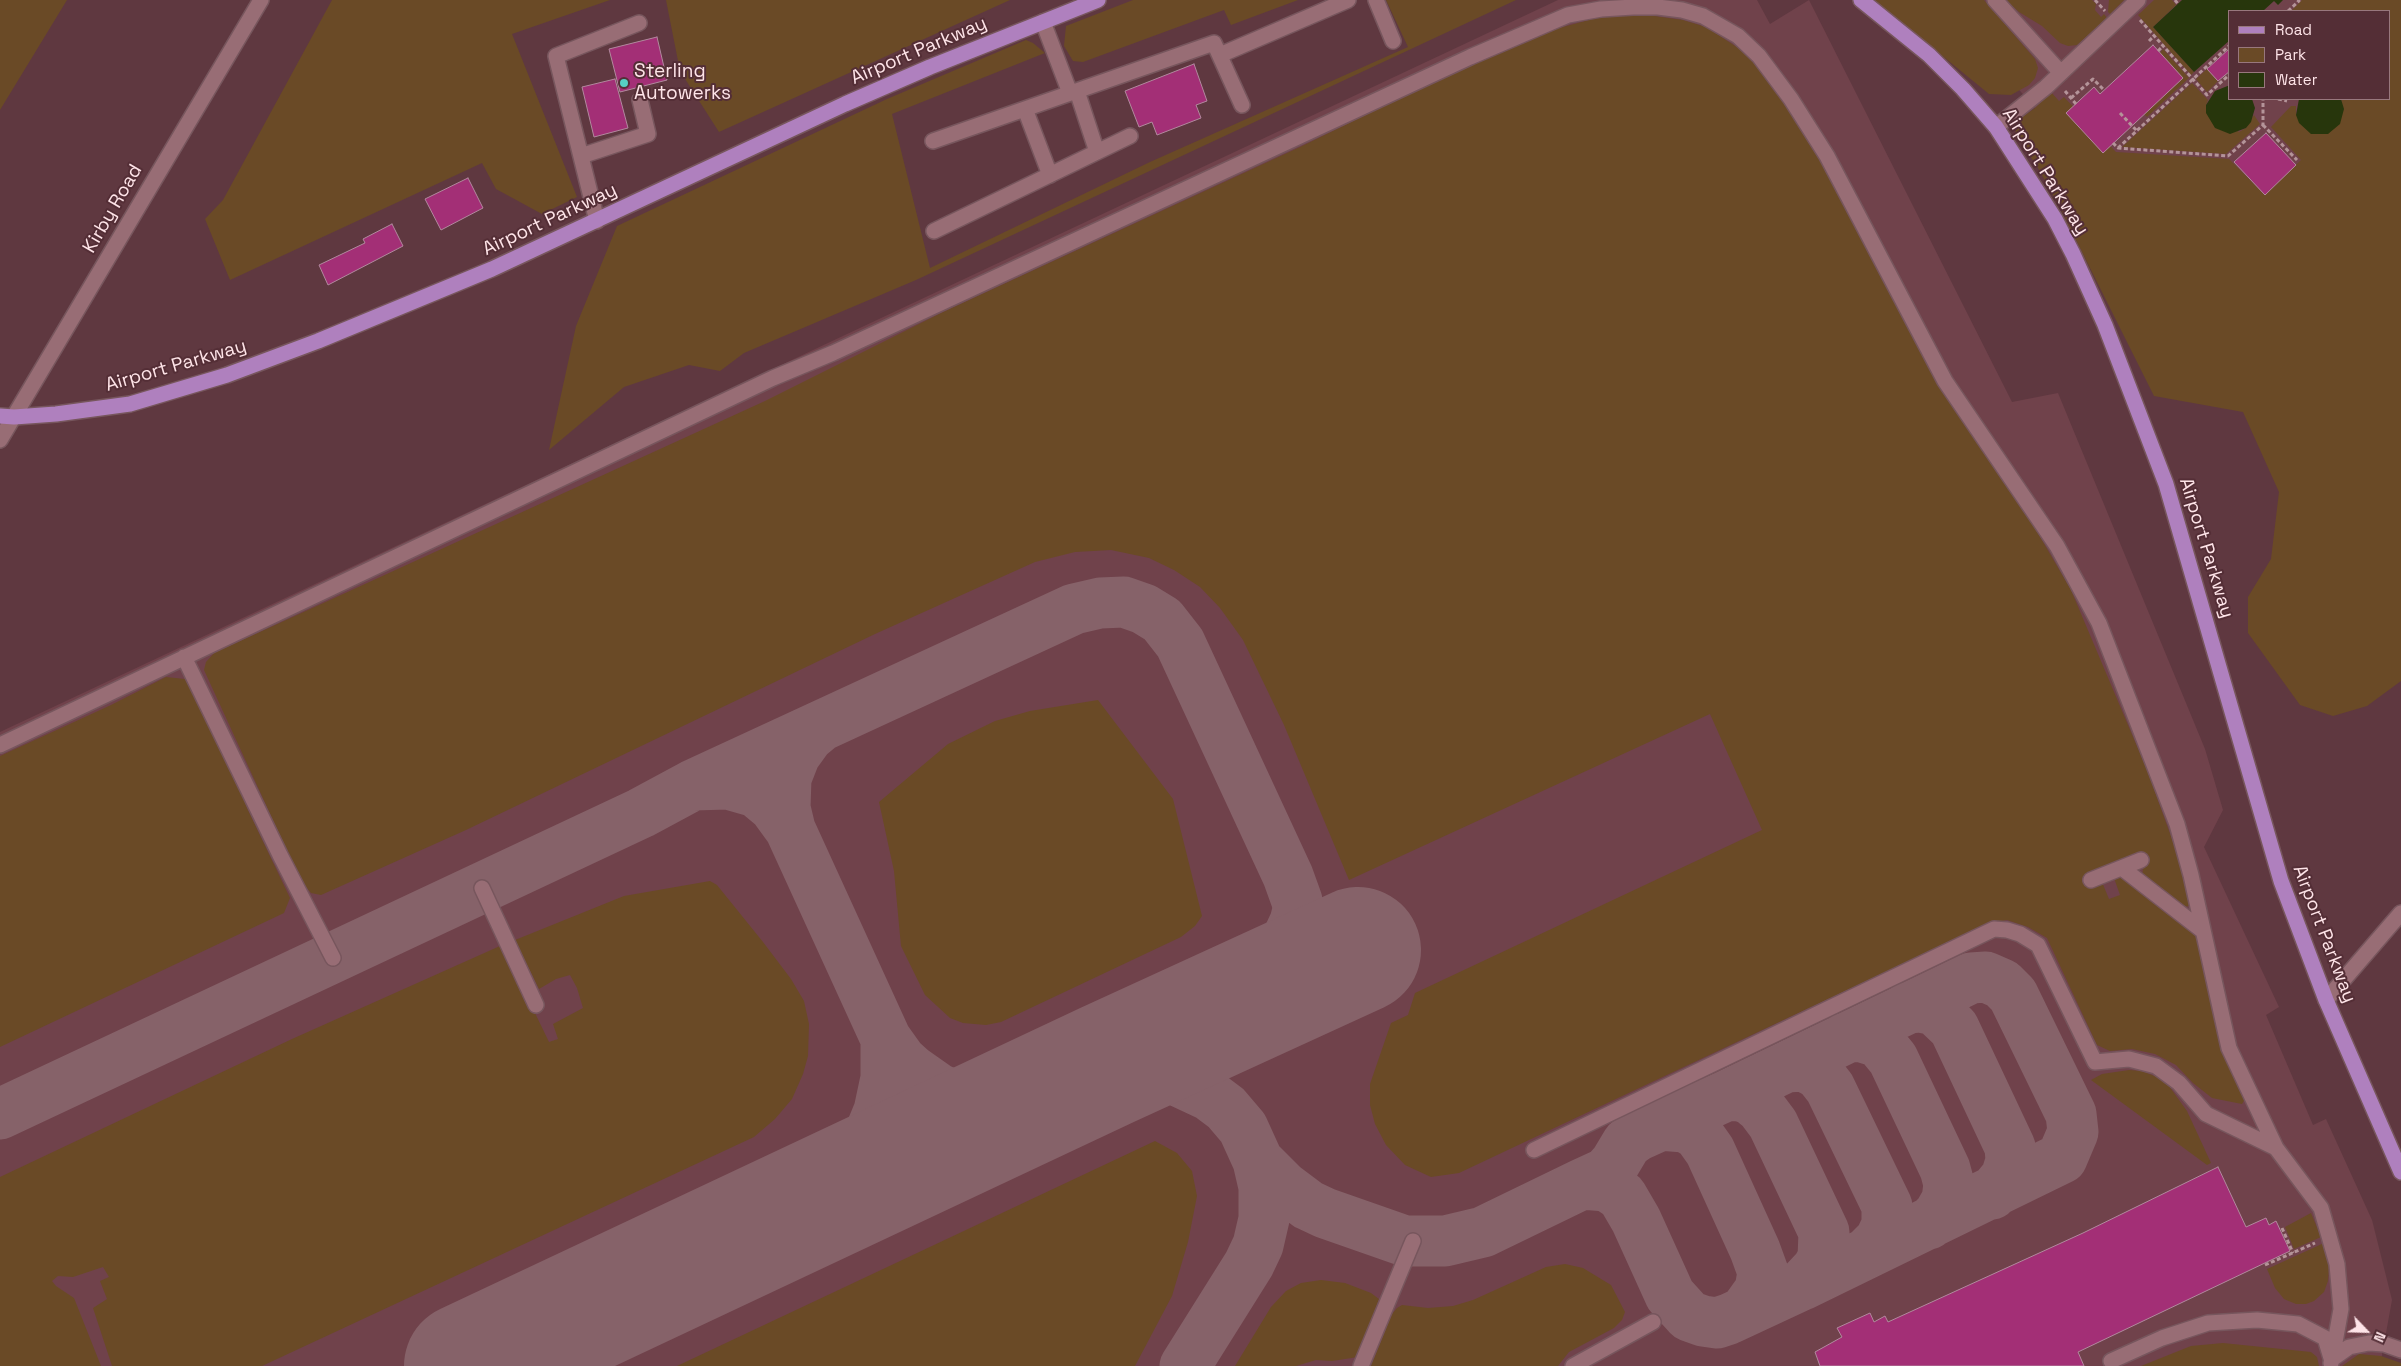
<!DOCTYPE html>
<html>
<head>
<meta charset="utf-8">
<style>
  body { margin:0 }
  #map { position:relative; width:2401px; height:1366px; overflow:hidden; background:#5f3840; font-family:"Space Grotesk",sans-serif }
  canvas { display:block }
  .legend { position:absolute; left:2228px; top:10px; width:162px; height:90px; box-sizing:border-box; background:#542e36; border:1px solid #98777d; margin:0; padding:6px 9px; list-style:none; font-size:15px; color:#fee4e8 }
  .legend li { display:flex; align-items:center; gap:10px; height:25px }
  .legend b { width:25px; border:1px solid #98777d }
  .north { position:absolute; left:2341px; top:1306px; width:50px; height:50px; -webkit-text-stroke:4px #542e36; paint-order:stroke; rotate:114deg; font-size:14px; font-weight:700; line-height:20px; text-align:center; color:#fee4e8 }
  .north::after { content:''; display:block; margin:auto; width:18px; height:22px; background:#fee4e8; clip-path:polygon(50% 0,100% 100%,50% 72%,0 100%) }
</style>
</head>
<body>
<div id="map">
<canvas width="2401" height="1366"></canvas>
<ul class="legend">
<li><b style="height:6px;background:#af80be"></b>Road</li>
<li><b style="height:14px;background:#6a4a26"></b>Park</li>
<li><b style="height:14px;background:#27360c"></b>Water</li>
</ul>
<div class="north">N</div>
</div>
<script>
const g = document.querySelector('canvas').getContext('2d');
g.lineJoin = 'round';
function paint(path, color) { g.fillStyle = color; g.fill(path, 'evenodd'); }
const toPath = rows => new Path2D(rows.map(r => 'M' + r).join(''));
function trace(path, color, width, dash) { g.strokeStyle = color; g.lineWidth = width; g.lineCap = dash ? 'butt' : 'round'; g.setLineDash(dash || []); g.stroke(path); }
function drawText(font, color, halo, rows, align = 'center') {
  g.font = font + ' "Space Grotesk",sans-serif'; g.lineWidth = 4; g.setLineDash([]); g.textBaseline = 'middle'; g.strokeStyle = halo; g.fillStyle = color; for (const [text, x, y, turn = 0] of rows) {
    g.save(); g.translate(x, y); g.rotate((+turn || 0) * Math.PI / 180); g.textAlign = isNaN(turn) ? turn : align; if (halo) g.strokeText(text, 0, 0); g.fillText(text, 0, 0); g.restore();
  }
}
paint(toPath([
  [1558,0,1757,0,1770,24,1809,0,2012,402,2058,393,2205,749,2223,810,2204,847,2279,1007,2266,1015,2313,1125,2326,1119,2372,1220,2392,1300,2380,1366,0,1366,0,732],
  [1938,0,2318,0,2319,11,2230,11,2230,99,2357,99,2276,216,2132,215]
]), '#70424b');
paint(toPath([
  [0,0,67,0,0,110],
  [332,0,610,0,512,34,577,197,542,214,496,189,482,163,230,280,205,219,223,200],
  [666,0,1010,0,719,132,680,71],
  [1133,0,1298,0,1231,25,1224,10,1083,62,1073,61,1064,46,1066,26],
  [1386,0,1516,0,916,280,744,353,720,371,689,365,624,387,549,450,576,326,617,226,887,99,1026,40,1033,43,1045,53,892,114,930,268,1150,162,1408,47],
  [1874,0,1984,0,2035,59,2038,68,2035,78,2029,85,2011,95,1989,94],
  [2006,0,2092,0,2096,4,2095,10,2101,17,2104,14,2107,18,2077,45,2068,46,2060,43,2042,26,2019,12],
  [2109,0,2124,0,2110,14,2108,12],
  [2154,0,2172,0,2176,5,2153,27,2194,72,2191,75,2138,15],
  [2302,0,2401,0,2401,681,2367,706,2333,716,2300,705,2248,633,2248,597,2271,559,2279,492,2243,412,2154,396,2061,210,2038,168,2015,133,2021,118,2035,108,2051,92,2059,101,2064,97,2116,152,2229,159,2265,195,2301,160,2271,127,2291,106,2296,106,2296,115,2342,102,2341,99,2390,99,2390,11,2291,11],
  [1647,15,1683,20,1706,27,1749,55,1773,86,1849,207,1935,378,2032,523,2071,590,2147,770,2185,875,2191,901,2189,906,2184,907,2142,877,2143,869,2146,863,2102,882,2109,899,2120,895,2114,878,2119,876,2125,879,2196,932,2224,1050,2245,1099,2242,1104,2212,1098,2193,1083,2176,1065,2155,1054,2132,1049,2110,1051,2097,1045,2047,938,2028,927,2007,920,1987,924,1459,1173,1431,1177,1405,1165,1386,1145,1375,1124,1370,1105,1370,1084,1391,1023,1408,1015,1415,993,1762,830,1710,714,1349,880,1284,725,1243,640,1220,608,1200,587,1174,570,1149,558,1111,550,1075,552,1035,562,875,634,466,830,321,895,311,893,301,881,204,670,206,662,214,653,765,401,941,313,1300,147,1475,62,1559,28,1604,16],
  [2163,49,2189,78,2147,117,2144,114,2183,78,2160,53],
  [2207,69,2218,81,2207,92,2196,79],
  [2192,83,2208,100,2206,105,2239,132,2246,128,2254,115,2260,124,2226,154,2122,147],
  [166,677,185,679,198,698,233,771,247,808,290,898,284,913,0,1047,0,756,111,705],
  [1098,700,1173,799,1202,916,1195,926,1181,937,1001,1022,986,1025,963,1023,950,1018,925,995,901,946,894,871,879,802,948,744,995,721,1030,711],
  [710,881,717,885,763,942,791,979,804,1001,809,1024,808,1056,803,1074,792,1099,775,1119,754,1137,262,1366,112,1366,93,1308,107,1299,100,1281,109,1277,103,1267,73,1277,58,1276,52,1281,56,1286,74,1298,101,1366,0,1366,0,1177,292,1039,500,946,506,953,549,1042,558,1039,553,1024,583,1008,577,988,570,975,556,979,539,989,515,940,624,896],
  [2129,1070,2142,1071,2157,1077,2169,1086,2187,1111,2211,1163,2207,1165,2091,1080,2102,1074],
  [1155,1141,1177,1153,1192,1171,1197,1196,1188,1242,1172,1296,1135,1366,677,1366],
  [2311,1213,2321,1237,2294,1249,2285,1227],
  [2324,1243,2329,1267,2328,1281,2324,1292,2314,1301,2306,1304,2296,1304,2284,1299,2275,1288,2267,1269],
  [1565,1264,1583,1268,1611,1285,1625,1312,1622,1320,1614,1328,1569,1352,1558,1366,1371,1366,1392,1314,1397,1308,1402,1305,1428,1308,1453,1306,1473,1300,1546,1267],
  [1321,1280,1345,1283,1371,1293,1379,1299,1358,1357,1332,1361,1316,1360,1296,1366,1235,1366,1271,1307,1286,1291,1301,1283],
  [2223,1343,2311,1352,2317,1357,2319,1366,2141,1366,2191,1346],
  [2359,1354,2381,1356,2401,1363,2401,1366,2342,1366]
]), '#6a4a26');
paint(toPath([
  [2182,0,2283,0,2278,5,2274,1,2263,11,2230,11,2230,40,2194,72,2153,27],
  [2230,85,2230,99,2252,99,2255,108,2251,122,2246,128,2230,134,2215,128,2206,113,2206,105,2215,91],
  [2299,99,2341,99,2344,109,2340,124,2328,134,2311,134,2299,123,2296,115]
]), '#27360c');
trace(toPath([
  [693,785,728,784,756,792,774,807,790,829,785,808,786,778,795,755,808,737,820,727],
  [790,829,886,1039],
  [1907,1008,1920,1007,1935,1010,1954,1028,2010,1147,2011,1161,2006,1177,1992,1194],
  [1845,1038,1859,1036,1879,1042,1893,1059,1945,1169,1949,1184,1947,1200,1939,1214,1929,1224],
  [1107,1065,1165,1075,1210,1096,1226,1108,1243,1128,1258,1161,1264,1187,1264,1219,1258,1245,1249,1264,1185,1366],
  [1786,1067,1804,1066,1819,1074,1830,1088,1887,1206,1887,1225,1880,1240,1866,1254],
  [1728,1095,1971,978,1986,977,2002,984,2013,995,2071,1114,2073,1132,2062,1158,1802,1285],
  [0,1114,641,813,693,785,1074,609,1100,603,1124,602,1144,609,1162,620,1180,643,1288,876,1297,901,1298,910,1295,922,1277,961,1252,1000],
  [1659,1125,1685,1127,1698,1134,1710,1151,1755,1250,1763,1272,1760,1290,1745,1311],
  [1258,1161,1284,1187,1308,1205,1325,1213,1405,1241,1445,1241,1483,1232,1582,1184,1606,1173,1615,1163,1627,1143,1637,1136,1728,1095,1740,1096,1750,1099,1761,1108,1773,1124,1824,1232,1823,1258,1817,1269,1802,1285,1729,1319,1717,1323,1703,1321,1689,1316,1670,1295,1636,1220,1622,1196,1607,1186,1582,1184],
  [804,1208,839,1178,870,1133,879,1111,886,1078,886,1039,901,1060,912,1070,939,1089,953,1095,992,1102,1044,1095]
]), '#866269', 51);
trace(toPath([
  [467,1366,1107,1065,1358,950]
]), '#866269', 126);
const building = toPath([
  [657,37,667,80,620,92,609,49,657,37],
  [2153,45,2183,78,2103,153,2066,113,2094,87,2100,94,2153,45],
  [2230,48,2230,71,2218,81,2207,69,2230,48],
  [1194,64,1207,101,1196,105,1201,118,1157,135,1152,122,1139,127,1125,91,1194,64],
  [615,79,628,128,594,137,582,87,615,79],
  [2266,133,2296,165,2265,195,2234,162,2266,133],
  [468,178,483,208,441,230,425,199,468,178],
  [392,224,403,246,328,285,319,265,365,243,363,239,392,224],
  [2218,1167,2246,1227,2266,1218,2269,1225,2276,1221,2290,1251,2078,1352,2084,1366,1820,1366,1815,1352,1842,1337,1837,1328,1870,1313,1874,1322,1885,1316,1888,1322,2083,1233,2218,1167]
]);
paint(building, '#a32f76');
trace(building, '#b2899e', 1);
const minor = toPath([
  [1376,0,1393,41],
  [1995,0,2061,73],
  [1043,22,1070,93],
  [1220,55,1348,0],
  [1077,91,1097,152],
  [1025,109,1050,175],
  [1996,127,2046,87,2138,0],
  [933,141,1214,43,1242,105],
  [581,156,648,134,640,100],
  [597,221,556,56,639,23],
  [934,231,1130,136],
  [0,440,261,0],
  [184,657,280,855,333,958],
  [0,745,773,378,833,353,1470,57,1568,15,1601,9,1633,7,1658,7,1682,10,1703,16,1738,36,1759,56,1791,99,1827,156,1945,381,2057,546,2099,623,2177,824,2191,875,2229,1048,2276,1148,2321,1208,2337,1264,2341,1309,2332,1359],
  [2122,868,2203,931],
  [2091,880,2141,860],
  [482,888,536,1005],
  [2326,1000,2401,913],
  [1534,1150,1994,929,2007,930,2020,934,2038,945,2095,1062,2129,1059,2156,1066,2179,1083,2206,1114,2276,1148],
  [2111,1361,2162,1338,2208,1323,2257,1320,2298,1324,2325,1338,2331,1358],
  [2331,1363,2332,1359,2349,1347,2369,1343,2384,1344,2401,1350],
  [1361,1366,1413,1241],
  [1573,1366,1653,1322]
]);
const major = toPath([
  [1861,0,1929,55,1963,89,1996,127,2055,219,2073,254,2105,325,2166,484,2281,881,2326,1000,2401,1172],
  [0,416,14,417,56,414,130,404,227,375,318,341,492,269,845,104,930,67,1098,0]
]);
trace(minor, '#77565d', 18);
trace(major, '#77565d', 18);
trace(toPath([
  [2095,0,2105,11],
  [2175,0,2178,4],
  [2288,11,2299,1,2297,0],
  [2140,20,2207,95,2230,74],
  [2149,41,2154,36],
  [2158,51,2163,46],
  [2065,91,2076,104],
  [2071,98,2093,79,2104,90],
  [2278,99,2287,101],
  [2120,113,2137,131],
  [2263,125,2297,160],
  [2113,143,2118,148,2228,156,2263,125,2263,99],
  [2118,148,2230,45],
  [2282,1228,2293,1253],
  [2265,1265,2315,1243]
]), '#b49499', 3, [4, 2.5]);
trace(minor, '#986d75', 15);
trace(major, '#af80be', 15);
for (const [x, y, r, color] of [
  [624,83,5,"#56cec3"]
]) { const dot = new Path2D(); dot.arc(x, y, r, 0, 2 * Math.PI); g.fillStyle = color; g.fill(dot); trace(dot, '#542e36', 2); }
drawText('19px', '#fee4e8', '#542e36', [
  ["Airport Parkway",919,51,-23],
  ["Airport Parkway",2045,172,58],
  ["Kirby Road",113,209,-60],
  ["Airport Parkway",550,220,-25],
  ["Airport Parkway",176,366,-16],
  ["Airport Parkway",2206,548,73],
  ["Airport Parkway",2324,934,69]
]);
drawText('19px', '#fee4e8', '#542e36', [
  ["Sterling",634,72],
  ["Autowerks",634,94]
], 'left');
</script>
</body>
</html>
